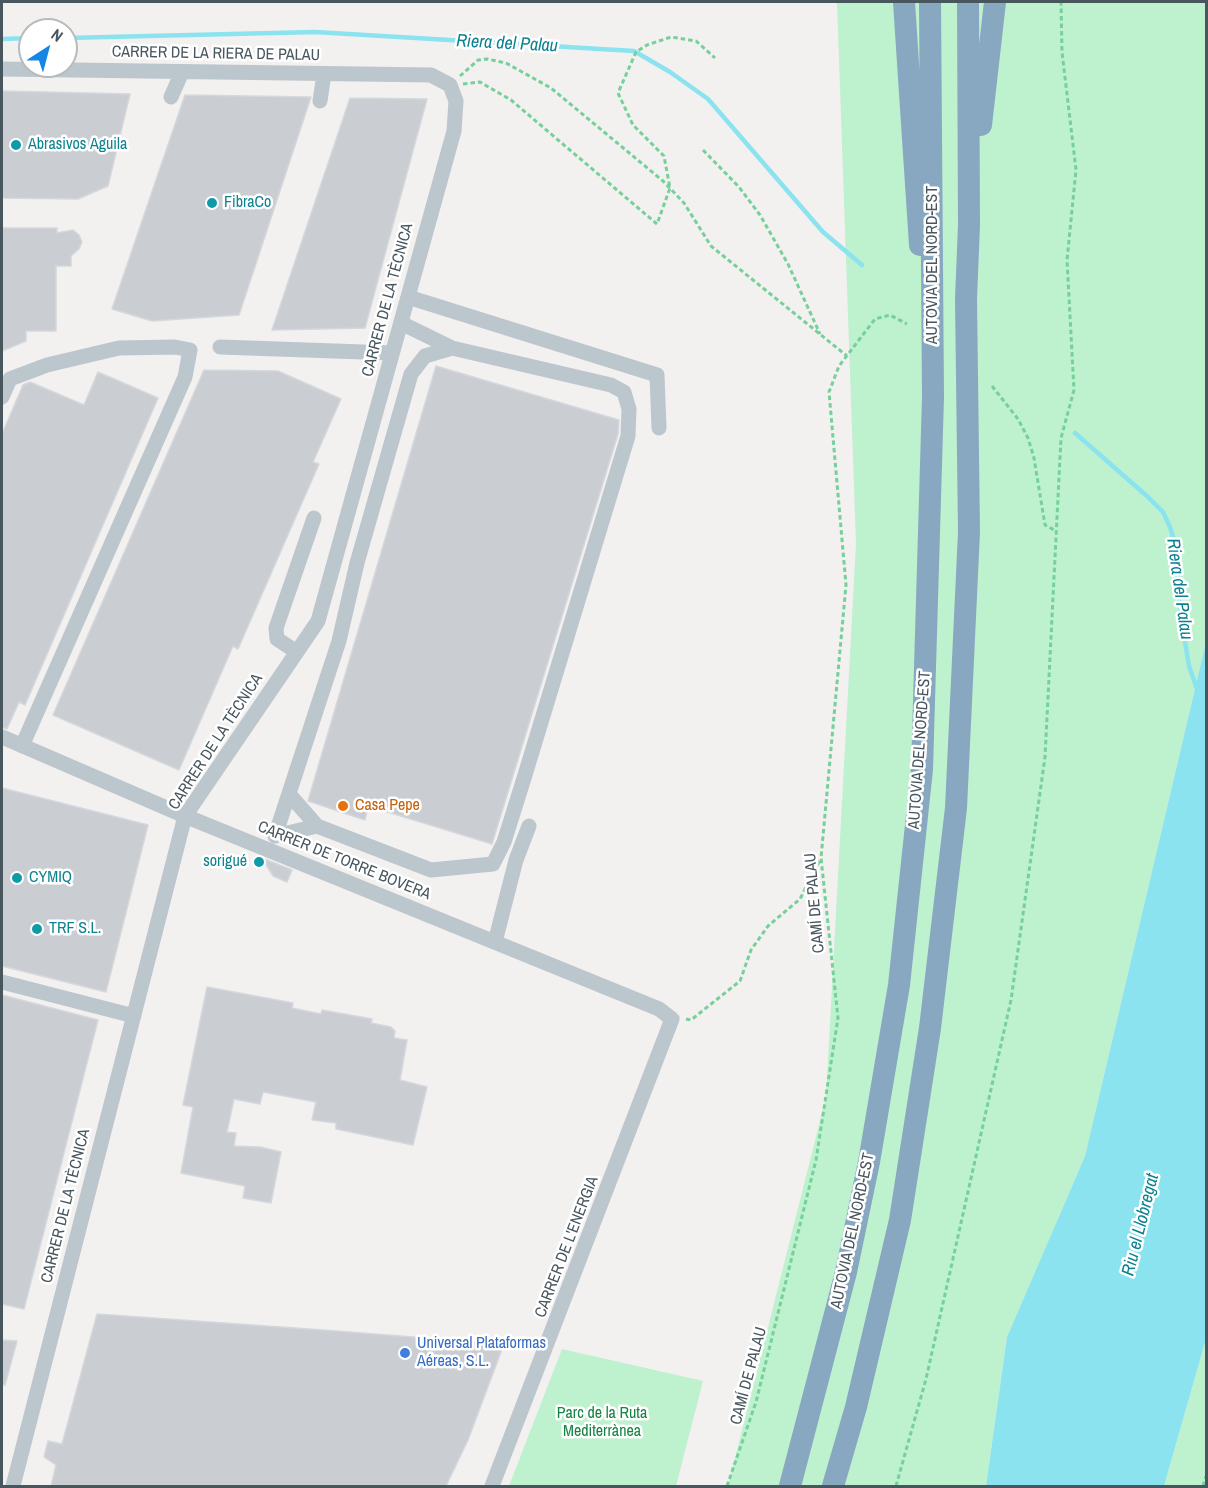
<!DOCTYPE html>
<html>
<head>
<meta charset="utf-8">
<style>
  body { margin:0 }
  #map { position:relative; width:1208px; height:1488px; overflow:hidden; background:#f3f0f0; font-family:"Archivo Narrow",sans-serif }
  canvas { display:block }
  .frame { position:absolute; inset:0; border:3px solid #48565e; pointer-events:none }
  .north { position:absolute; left:18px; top:18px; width:60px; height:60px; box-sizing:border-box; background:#fff; border:2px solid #b6bbbf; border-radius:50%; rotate:36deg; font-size:16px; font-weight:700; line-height:24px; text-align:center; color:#48565e }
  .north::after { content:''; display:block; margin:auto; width:21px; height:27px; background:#1585e8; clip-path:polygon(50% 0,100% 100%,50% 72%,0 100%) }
</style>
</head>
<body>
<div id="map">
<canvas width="1208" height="1488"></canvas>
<div class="frame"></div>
<div class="north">N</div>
</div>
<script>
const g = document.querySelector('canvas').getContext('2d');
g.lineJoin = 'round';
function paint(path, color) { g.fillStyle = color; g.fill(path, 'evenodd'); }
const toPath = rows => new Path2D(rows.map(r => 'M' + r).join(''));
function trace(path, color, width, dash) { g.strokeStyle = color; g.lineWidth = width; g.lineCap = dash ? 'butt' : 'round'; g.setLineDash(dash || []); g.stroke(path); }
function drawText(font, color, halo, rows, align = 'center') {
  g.font = font + ' "Archivo Narrow",sans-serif'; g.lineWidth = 5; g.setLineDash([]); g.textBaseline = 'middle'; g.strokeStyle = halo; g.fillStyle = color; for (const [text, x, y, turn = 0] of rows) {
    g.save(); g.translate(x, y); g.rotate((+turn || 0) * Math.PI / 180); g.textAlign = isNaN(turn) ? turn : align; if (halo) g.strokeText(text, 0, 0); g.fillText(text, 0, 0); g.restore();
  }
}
paint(toPath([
  [837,2,1206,2,1206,642,1085,1156,1007,1337,986,1486,728,1486,826,1097,856,544],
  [1206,1339,1206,1486,1164,1486],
  [562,1349,703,1381,676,1486,509,1486]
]), '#bef1cd');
paint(toPath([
  [1206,642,1206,1339,1164,1486,986,1486,1007,1337,1085,1156]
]), '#8ae3ee');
trace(toPath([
  [66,38,315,32,634,51,670,72,708,99,823,232,862,265],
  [2,39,30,38],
  [1075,433,1148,497,1163,512,1170,527,1175,543,1182,624,1189,666,1198,692]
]), '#8ae3ee', 4.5);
const building = toPath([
  [2,91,130,94,108,186,78,199,2,198,2,91],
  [185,95,311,97,239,315,152,321,112,309,185,95],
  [350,98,427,99,365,328,272,330,350,98],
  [2,228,57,228,57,233,73,230,79,235,82,242,79,249,71,256,71,266,56,266,56,331,26,331,26,341,2,351,2,228],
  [436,366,619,420,618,434,492,844,368,806,365,820,308,801,436,366],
  [204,370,278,371,341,399,313,462,319,464,238,649,233,646,179,770,53,715,204,370],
  [98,372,158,398,25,705,19,702,7,729,2,727,2,434,23,385,30,382,84,405,98,372],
  [2,788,148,825,106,992,2,966,2,788],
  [262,858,292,870,287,882,273,876,262,858],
  [207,987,293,1003,292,1008,321,1014,322,1010,372,1019,371,1023,391,1027,395,1031,394,1038,407,1040,400,1080,427,1087,413,1145,336,1129,336,1123,312,1120,316,1102,263,1092,260,1104,234,1099,227,1132,236,1133,234,1146,260,1147,281,1152,271,1203,243,1198,245,1186,181,1173,193,1107,183,1105,207,987],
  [2,995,98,1020,24,1309,2,1304,2,995],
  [97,1314,323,1330,504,1344,468,1440,446,1486,51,1486,56,1465,44,1457,48,1441,62,1444,97,1314],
  [2,1340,17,1341,5,1385,2,1385,2,1340]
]);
paint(building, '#caced3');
trace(building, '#d4d7dc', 1.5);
trace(toPath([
  [460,76,478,60,487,59,506,63,551,88,663,181,684,203,711,246,847,356],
  [463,84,480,82,511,100,657,224,670,188,664,156,633,125,618,93,636,52,647,45,671,37,696,41,715,58],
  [703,150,739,187,760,215,788,264,820,334],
  [992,386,1018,419,1028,438,1034,458,1045,525,1056,531],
  [686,1019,691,1020,740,981,751,950,768,926,800,899,820,860],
  [727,1486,756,1402,816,1160,838,1018,821,858,846,585,829,392,839,366,875,319,890,315,907,324],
  [896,1486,926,1379,1011,1000,1045,757,1061,438,1074,390,1067,260,1076,170,1062,52,1061,2],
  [1203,1486,1206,1476]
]), '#75d09a', 3, [4.5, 3]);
trace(toPath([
  [2,69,431,75,450,85,456,101,454,131,318,621,185,816,13,1486],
  [171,97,182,72],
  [320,101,324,74],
  [408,297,657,375,659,428],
  [401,323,452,348],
  [220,347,392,353],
  [2,397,10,379,47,365,119,348,175,347,190,350,185,377,22,746],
  [297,652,277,639,276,628,314,518],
  [2,737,185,816,659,1009,672,1019,492,1486],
  [289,794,317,826,431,870,493,864,504,842,525,775,628,436,629,409,624,392,611,385,452,348,425,356,411,374,357,563,339,641,275,836,317,826],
  [495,942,516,860,529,826],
  [2,982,134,1016]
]), '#bcc6cd', 15);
trace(toPath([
  [904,2,920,245],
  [981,125,995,2],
  [790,1486,846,1272,869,1162,899,985,922,769,933,397,930,2],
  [833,1486,856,1407,900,1220,930,1028,956,808,969,532,966,299,969,225,968,2]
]), '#87a8c0', 22);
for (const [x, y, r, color] of [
  [16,145,6,"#0f9aa8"],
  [212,203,6,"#0f9aa8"],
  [343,806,6,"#e8710a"],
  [259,862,6,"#0f9aa8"],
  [17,878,6,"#0f9aa8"],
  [37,929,6,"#0f9aa8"],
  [405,1353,6,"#3f7fe0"]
]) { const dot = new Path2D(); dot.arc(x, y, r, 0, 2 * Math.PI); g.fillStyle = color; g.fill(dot); trace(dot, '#fff', 2); }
drawText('16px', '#48565e', '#fff', [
  ["CARRER DE LA RIERA DE PALAU",216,54,1],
  ["AUTOVIA DEL NORD-EST",933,265,-90],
  ["CARRER DE LA TÈCNICA",388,300,-75],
  ["CARRER DE LA TÈCNICA",216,742,-57],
  ["AUTOVIA DEL NORD-EST",920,750,-86],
  ["CARRER DE TORRE BOVERA",344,861,22],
  ["CAMÍ DE PALAU",815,903,-95],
  ["CARRER DE LA TÈCNICA",66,1206,-76],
  ["AUTOVIA DEL NORD-EST",853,1231,-78],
  ["CARRER DE L'ENERGIA",567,1247,-69],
  ["CAMÍ DE PALAU",749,1376,-75]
]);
drawText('16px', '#0d838f', '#fff', [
  ["Abrasivos Aguila",28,145],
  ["FibraCo",224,203],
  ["sorigué",247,862,"right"],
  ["CYMIQ",29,878],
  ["TRF S.L.",49,929]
], 'left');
drawText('16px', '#c56008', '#fff', [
  ["Casa Pepe",355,806]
], 'left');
drawText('16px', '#366cbe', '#fff', [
  ["Universal Plataformas",417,1344],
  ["Aéreas, S.L.",417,1362]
], 'left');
drawText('16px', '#158341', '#fff', [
  ["Parc de la Ruta",602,1414],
  ["Mediterrànea",602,1432]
]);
drawText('italic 18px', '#0b8190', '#fff', [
  ["Riera del Palau",507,44,3],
  ["Riera del Palau",1179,589,82],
  ["Riu el Llobregat",1141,1225,-76]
]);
</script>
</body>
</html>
